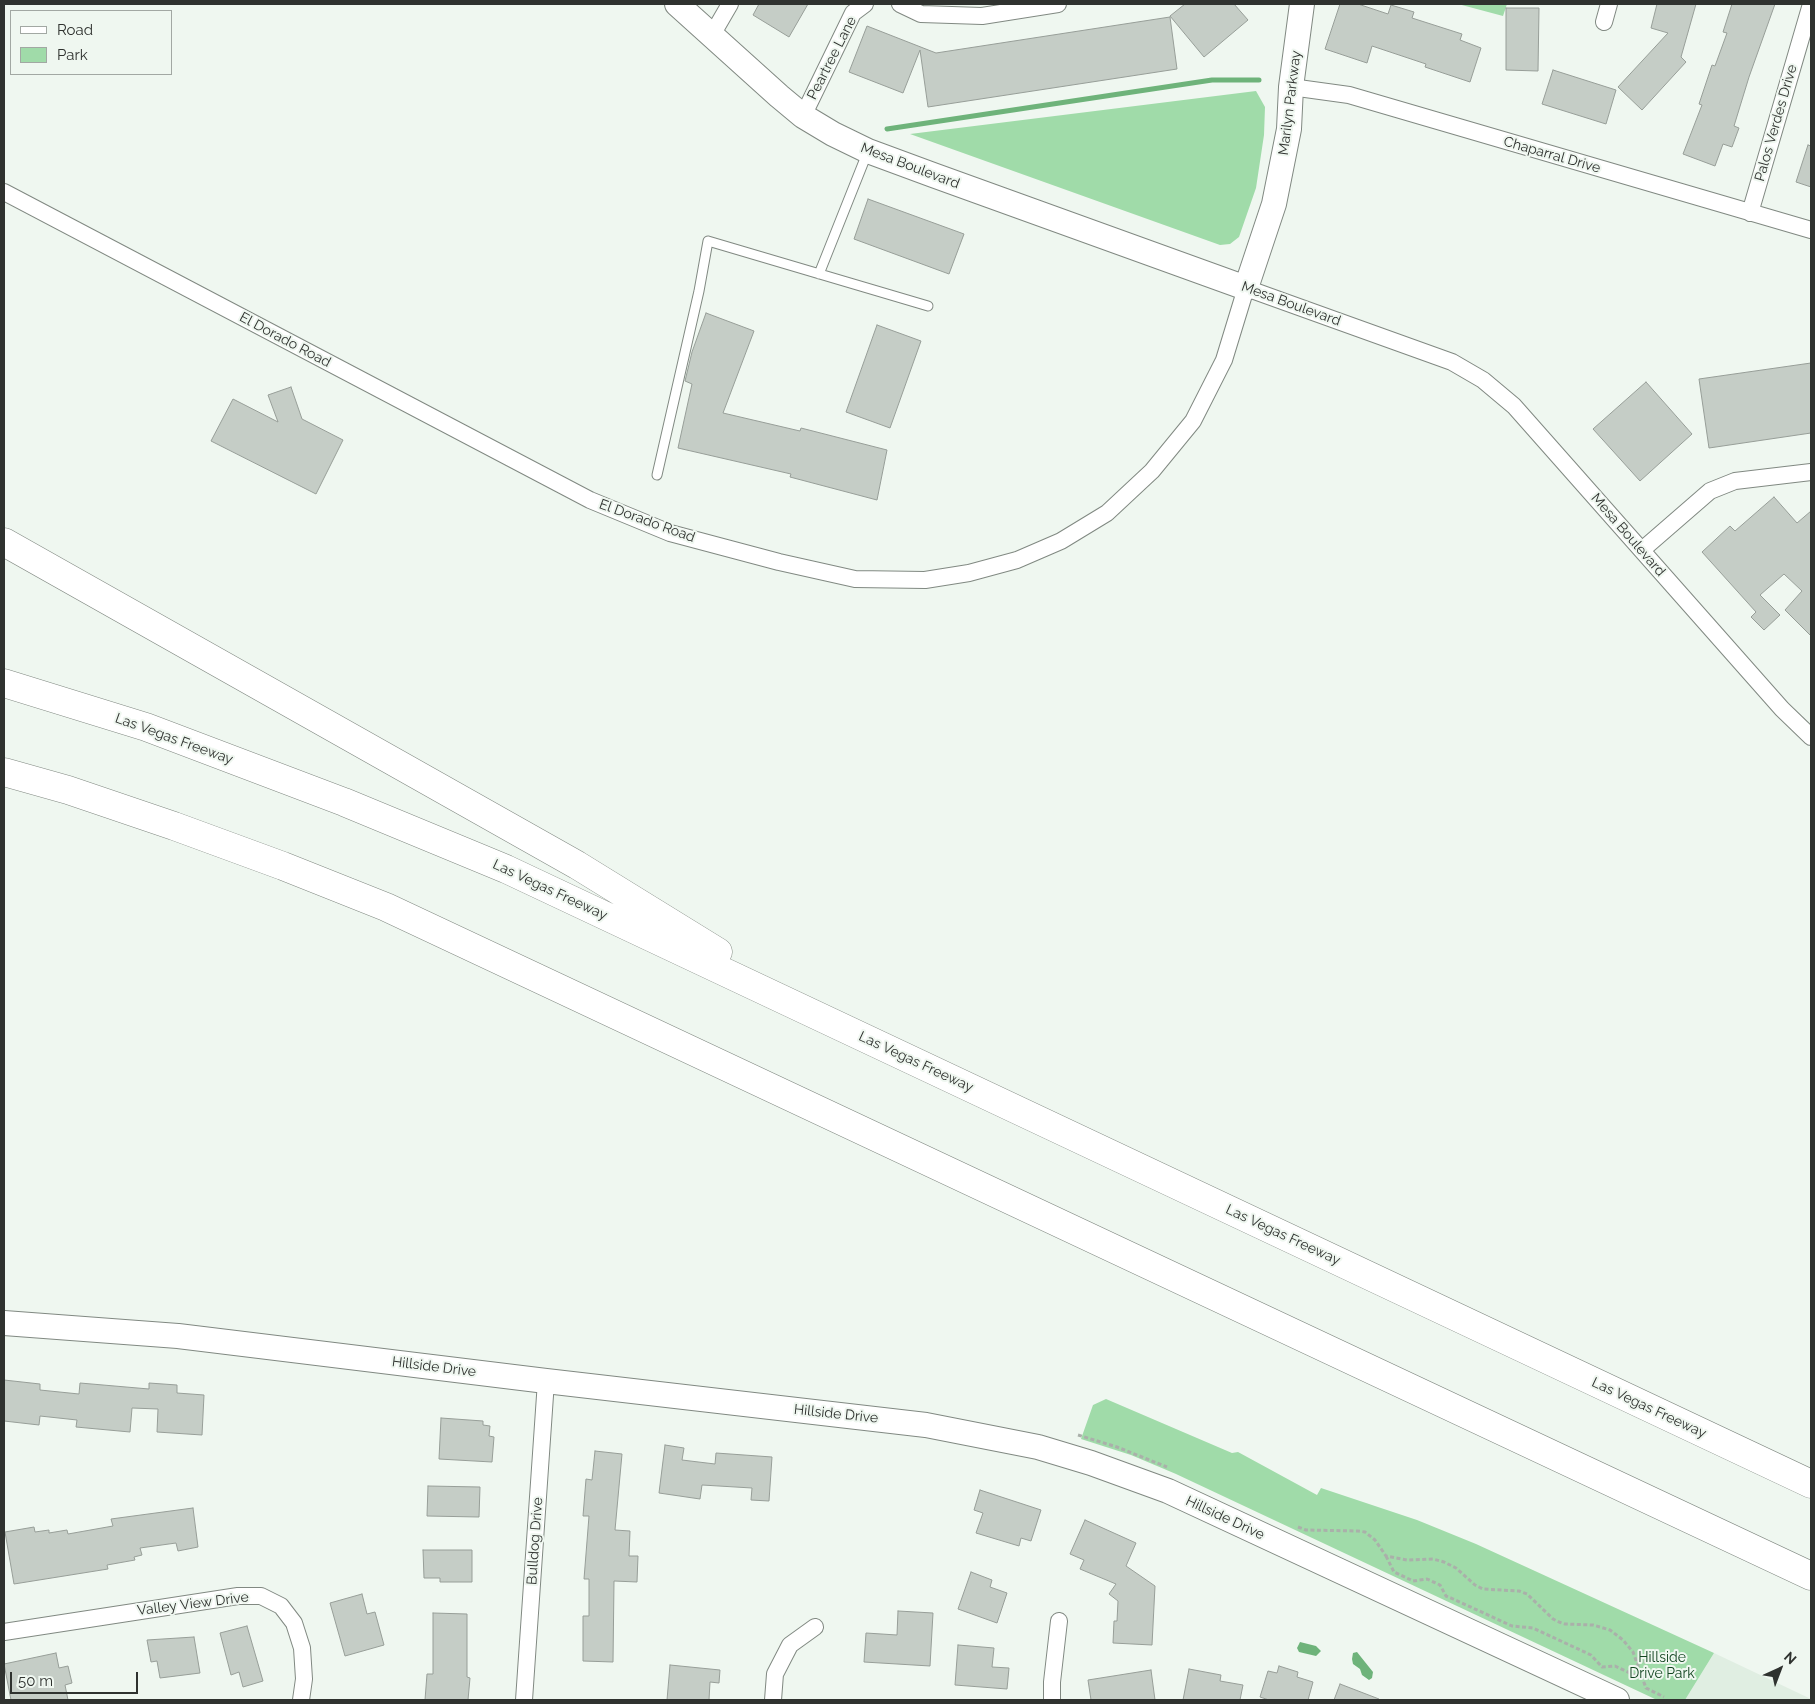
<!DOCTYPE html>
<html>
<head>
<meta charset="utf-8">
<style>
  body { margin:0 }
  #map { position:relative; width:1815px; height:1704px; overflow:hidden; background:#eff7f0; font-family:Raleway,sans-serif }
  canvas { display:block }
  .frame { position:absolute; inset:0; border:5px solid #2f322f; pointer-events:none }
  .legend { position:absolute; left:10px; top:10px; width:162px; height:65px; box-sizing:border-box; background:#eff7f0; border:1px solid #a2a8a3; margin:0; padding:6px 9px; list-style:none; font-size:15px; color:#2f322f }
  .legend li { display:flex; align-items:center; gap:10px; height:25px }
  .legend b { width:25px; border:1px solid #a2a8a3 }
  .north { position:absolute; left:1755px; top:1644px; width:50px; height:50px; -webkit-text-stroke:4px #eff7f0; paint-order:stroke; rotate:43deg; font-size:14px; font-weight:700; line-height:20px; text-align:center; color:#2f322f }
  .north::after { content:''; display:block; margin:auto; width:18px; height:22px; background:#2f322f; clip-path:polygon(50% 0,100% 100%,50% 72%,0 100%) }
  .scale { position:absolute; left:10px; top:1672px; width:128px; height:22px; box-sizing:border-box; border:2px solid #2f322f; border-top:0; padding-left:6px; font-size:15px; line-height:18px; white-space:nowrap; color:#2f322f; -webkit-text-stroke:4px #eff7f0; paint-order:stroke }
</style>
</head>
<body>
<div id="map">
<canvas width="1815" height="1704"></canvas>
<div class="frame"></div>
<ul class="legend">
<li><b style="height:6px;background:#fff"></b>Road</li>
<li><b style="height:14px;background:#a0dba9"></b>Park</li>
</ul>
<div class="north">N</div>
<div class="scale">50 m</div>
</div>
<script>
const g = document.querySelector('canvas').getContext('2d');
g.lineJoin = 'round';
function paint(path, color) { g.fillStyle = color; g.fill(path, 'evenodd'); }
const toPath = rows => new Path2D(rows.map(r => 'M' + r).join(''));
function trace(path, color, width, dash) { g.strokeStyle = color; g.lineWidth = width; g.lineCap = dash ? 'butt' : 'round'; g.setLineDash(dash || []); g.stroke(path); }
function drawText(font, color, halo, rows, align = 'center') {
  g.font = font + ' Raleway,sans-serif'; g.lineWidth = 4; g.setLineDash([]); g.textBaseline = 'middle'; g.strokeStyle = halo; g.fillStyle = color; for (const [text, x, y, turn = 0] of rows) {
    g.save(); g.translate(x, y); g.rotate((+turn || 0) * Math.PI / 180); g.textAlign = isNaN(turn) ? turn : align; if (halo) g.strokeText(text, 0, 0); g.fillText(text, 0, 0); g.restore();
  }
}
paint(toPath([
  [1714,1653,1811,1699,1811,1700,1685,1700]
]), '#e0eee2');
paint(toPath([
  [1458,4,1507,4,1503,16],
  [1256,91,1265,107,1264,135,1256,188,1239,237,1230,244,1220,245,910,134],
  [1106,1399,1232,1453,1238,1452,1317,1495,1321,1488,1417,1520,1476,1544,1714,1653,1685,1700,1657,1700,1176,1474,1131,1455,1081,1439,1093,1405]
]), '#a0dba9');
paint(toPath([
  [1300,1642,1316,1646,1321,1651,1316,1656,1299,1652,1297,1648],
  [1357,1652,1373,1672,1372,1678,1369,1680,1362,1675,1360,1669,1353,1664,1352,1659,1353,1653]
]), '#6eb37a');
trace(toPath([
  [887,129,1212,80,1259,80]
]), '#6eb37a', 5);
const building = toPath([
  [759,4,808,4,789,37,753,15,759,4],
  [1185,4,1234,4,1248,20,1204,57,1170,16,1185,4],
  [1340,4,1358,4,1388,14,1391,5,1414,12,1412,18,1462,34,1460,40,1481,48,1470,82,1425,67,1426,64,1372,46,1367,63,1325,49,1340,4],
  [1657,4,1696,4,1681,57,1686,62,1642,110,1618,87,1668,33,1651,28,1657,4],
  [1732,4,1775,4,1749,77,1734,126,1739,128,1732,147,1723,144,1715,166,1683,154,1702,105,1699,104,1712,65,1715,66,1727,33,1723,32,1732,4],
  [1506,8,1539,8,1538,71,1506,70,1506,8],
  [1170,17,1177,69,928,107,920,50,903,93,849,72,867,26,936,53,1170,17],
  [1553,70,1616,90,1606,124,1542,104,1553,70],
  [1808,145,1811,146,1811,187,1796,182,1808,145],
  [868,199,964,234,949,274,854,239,868,199],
  [706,313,754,331,723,413,800,431,801,428,887,450,877,500,790,477,791,474,678,448,692,384,685,381,692,352,706,313],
  [877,325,921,341,890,428,846,412,877,325],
  [1811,363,1811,433,1709,448,1699,379,1811,363],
  [1646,382,1692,434,1640,481,1593,429,1646,382],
  [291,387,302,419,343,440,316,494,211,441,233,399,278,422,268,395,291,387],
  [1774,497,1797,523,1811,511,1811,636,1785,610,1802,591,1784,574,1760,595,1780,615,1764,630,1751,617,1756,612,1702,552,1730,526,1735,531,1774,497],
  [4,1380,40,1384,40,1390,79,1394,80,1383,149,1389,149,1383,177,1385,177,1393,204,1395,202,1435,157,1432,158,1409,132,1408,130,1432,76,1427,77,1420,40,1416,39,1425,4,1421,4,1380],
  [441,1418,483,1421,483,1425,490,1426,489,1436,494,1437,492,1462,439,1459,441,1418],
  [665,1445,684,1448,682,1460,715,1464,716,1453,772,1457,769,1501,751,1500,752,1488,702,1485,700,1499,659,1493,665,1445],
  [595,1451,622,1454,615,1530,630,1531,629,1556,638,1556,637,1582,614,1581,613,1662,583,1661,583,1616,589,1616,589,1579,584,1579,589,1516,583,1516,586,1479,592,1480,595,1451],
  [428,1486,480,1487,479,1517,427,1516,428,1486],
  [980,1490,1041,1510,1031,1541,1021,1538,1019,1546,976,1533,983,1513,974,1510,980,1490],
  [193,1508,198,1547,178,1551,176,1543,140,1548,142,1555,134,1557,135,1560,107,1565,108,1569,14,1584,5,1532,34,1527,35,1532,49,1530,49,1533,67,1530,68,1534,113,1526,111,1519,193,1508],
  [1085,1520,1136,1543,1126,1566,1155,1586,1152,1645,1113,1643,1114,1621,1117,1621,1118,1601,1109,1594,1116,1584,1080,1569,1084,1560,1070,1554,1085,1520],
  [423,1550,472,1550,472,1582,440,1582,440,1578,424,1578,423,1550],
  [971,1572,992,1580,990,1587,1007,1593,997,1623,958,1609,971,1572],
  [362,1594,367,1614,375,1612,384,1645,345,1656,330,1603,362,1594],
  [898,1611,933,1613,930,1666,864,1662,866,1633,897,1635,898,1611],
  [433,1613,467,1614,467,1677,470,1678,468,1700,425,1700,427,1674,433,1674,433,1613],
  [247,1626,263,1681,243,1687,239,1672,231,1675,220,1633,247,1626],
  [194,1637,200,1673,160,1678,157,1661,151,1662,147,1640,194,1637],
  [958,1645,994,1648,992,1667,1009,1668,1007,1689,955,1685,958,1645],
  [56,1653,59,1668,68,1666,72,1683,65,1685,68,1700,11,1700,4,1664,56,1653],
  [670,1665,720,1670,719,1683,710,1682,709,1700,667,1700,670,1665],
  [1279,1666,1298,1672,1297,1677,1313,1682,1308,1700,1269,1700,1260,1697,1268,1671,1277,1673,1279,1666],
  [1189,1669,1221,1675,1220,1681,1243,1685,1240,1700,1183,1700,1189,1669],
  [1151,1670,1155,1700,1091,1700,1088,1680,1151,1670],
  [1340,1684,1379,1699,1379,1700,1334,1700,1340,1684]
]);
paint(building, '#c5cdc6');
trace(building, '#979e98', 1);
const lane = toPath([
  [819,274,868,151],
  [657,475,699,291,708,241,928,306]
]);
const street = toPath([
  [900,4,921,14,982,16,1058,4],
  [1604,22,1609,4],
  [712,35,730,4],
  [1291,87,1349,95,1811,230],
  [803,116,853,13,865,4],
  [4,192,590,500,670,533,779,562,855,579,925,580,969,573,1017,560,1061,541,1107,513,1152,471,1193,421,1224,360,1246,288,1452,362,1483,380,1514,406,1782,709,1811,737],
  [1750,213,1811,4],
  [1642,550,1710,491,1735,481,1811,472],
  [4,1632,238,1596,261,1596,281,1606,294,1623,302,1648,304,1679,301,1700],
  [524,1700,546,1381],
  [773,1700,775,1674,790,1645,815,1627],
  [1052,1700,1052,1682,1059,1621]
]);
const secondary = toPath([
  [677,4,779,96,803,116,833,134,868,151,933,175,1246,288,1274,204,1289,129,1291,87,1302,4],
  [4,1323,178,1336,546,1381,926,1425,1038,1447,1091,1463,1168,1491,1617,1700]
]);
const highway = toPath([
  [4,542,577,865,718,952],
  [4,683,146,727,344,802,506,869,1811,1484],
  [4,772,68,790,174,826,283,866,386,907,1811,1576]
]);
trace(lane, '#818982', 11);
trace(street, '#818982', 18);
trace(secondary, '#818982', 26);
trace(highway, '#818982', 29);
trace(toPath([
  [1078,1435,1117,1447,1167,1467],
  [1298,1527,1306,1530,1358,1531,1365,1532,1375,1540,1386,1556,1407,1560,1433,1559,1444,1562,1456,1568,1475,1585,1483,1589,1519,1591,1527,1594,1553,1619,1559,1622,1565,1624,1593,1625,1610,1630,1623,1640,1633,1652,1646,1688,1664,1697],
  [1386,1556,1394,1572,1413,1581,1427,1579,1440,1585,1446,1596,1451,1598,1512,1626,1533,1628,1591,1655,1602,1667,1615,1666,1643,1679],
  [1637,1662,1655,1661]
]), '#aab0aa', 3, [4, 2.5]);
trace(lane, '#fff', 9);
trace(street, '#fff', 16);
trace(secondary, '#fff', 24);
trace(highway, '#fff', 28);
drawText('14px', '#2f322f', '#eff7f0', [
  ["Peartree Lane",832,58,-63],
  ["Marilyn Parkway",1290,103,-83],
  ["Palos Verdes Drive",1776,123,-74],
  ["Chaparral Drive",1552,155,16],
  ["Mesa Boulevard",910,166,21],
  ["Mesa Boulevard",1291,304,20],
  ["El Dorado Road",285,340,28],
  ["El Dorado Road",647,521,20],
  ["Mesa Boulevard",1628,535,49],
  ["Las Vegas Freeway",174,739,20],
  ["Las Vegas Freeway",550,890,25],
  ["Las Vegas Freeway",916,1062,25],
  ["Las Vegas Freeway",1283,1235,25],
  ["Hillside Drive",434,1367,7],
  ["Las Vegas Freeway",1649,1408,25],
  ["Hillside Drive",836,1414,6],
  ["Hillside Drive",1225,1518,25],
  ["Bulldog Drive",535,1541,-86],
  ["Valley View Drive",193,1604,-7]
]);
drawText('14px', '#11441f', '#eff7f0', [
  ["Hillside",1662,1658],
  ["Drive Park",1662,1674]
]);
</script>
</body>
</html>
